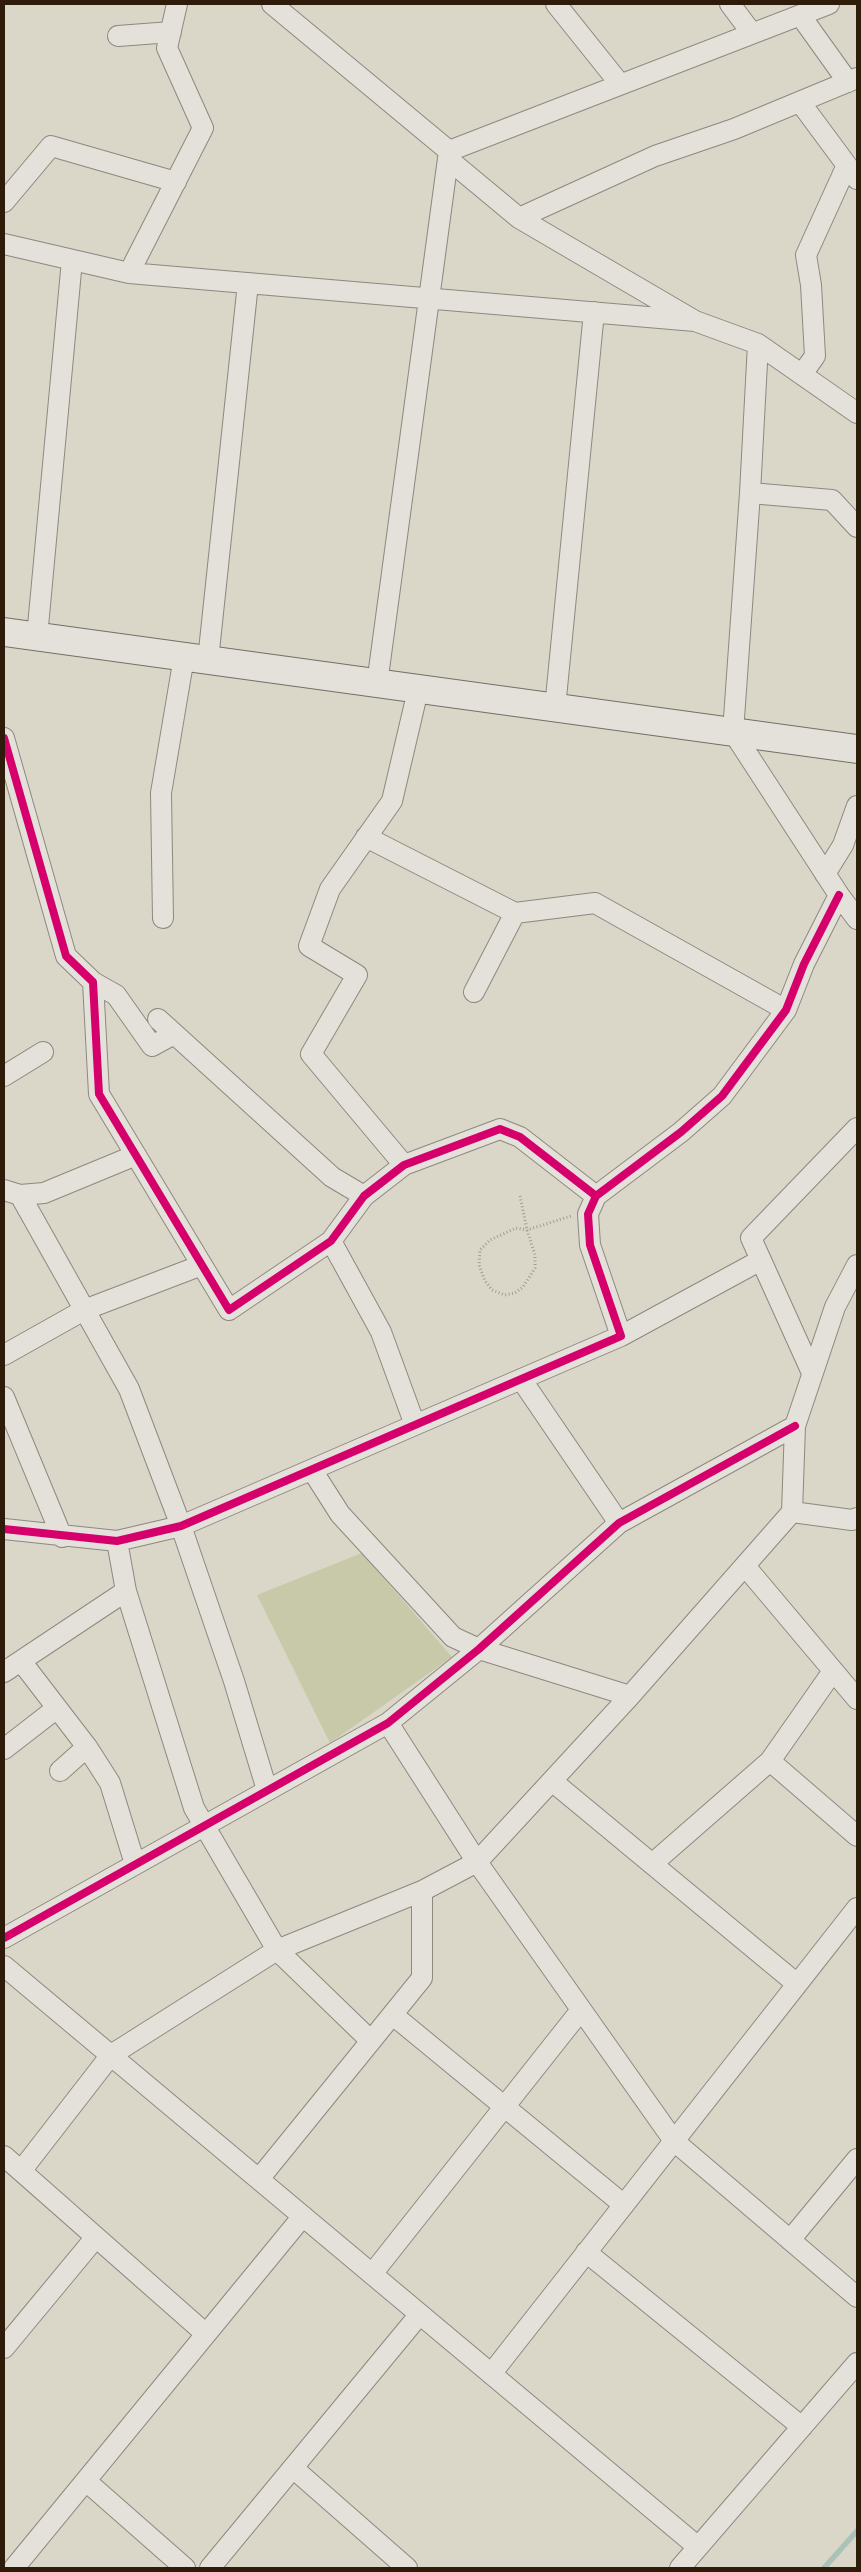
<!DOCTYPE html>
<html>
<head>
<meta charset="utf-8">
<style>
  body { margin:0 }
  #map { position:relative; width:861px; height:2572px; overflow:hidden; background:#dad6c8; font-family:"IM FELL French Canon",serif }
  canvas { display:block }
  .frame { position:absolute; inset:0; border:5px solid #2e1b09; pointer-events:none }
</style>
</head>
<body>
<div id="map">
<canvas width="861" height="2572"></canvas>
<div class="frame"></div>
</div>
<script>
const g = document.querySelector('canvas').getContext('2d');
g.lineJoin = 'round';
function paint(path, color) { g.fillStyle = color; g.fill(path, 'evenodd'); }
const toPath = rows => new Path2D(rows.map(r => 'M' + r).join(''));
function trace(path, color, width, dash) { g.strokeStyle = color; g.lineWidth = width; g.lineCap = dash ? 'butt' : 'round'; g.setLineDash(dash || []); g.stroke(path); }
paint(toPath([
  [362,1553,452,1657,330,1743,257,1595]
]), '#c7c9a9');
trace(toPath([
  [824,2568,857,2531]
]), '#aac2b8', 5.5);
const street = toPath([
  [272,4,449,151],
  [556,4,620,84],
  [730,4,751,32],
  [800,15,848,82],
  [118,36,171,32],
  [800,102,857,179],
  [449,151,829,4],
  [448,159,519,218,695,321,758,344,857,413],
  [4,202,51,146,176,182],
  [519,218,655,156,734,129,857,78],
  [4,244,129,273,695,321],
  [129,273,203,128,167,48,177,4],
  [758,344,750,493,733,732,839,895,857,919],
  [802,374,815,356,811,285,806,255,847,165],
  [750,493,832,500,857,527],
  [37,637,72,260],
  [208,660,248,283],
  [377,684,449,151],
  [555,708,594,312],
  [4,738,66,956,93,982,99,1094,229,1310,331,1241,364,1196,404,1165,500,1129,520,1137,596,1196],
  [366,837,515,913,595,903,786,1010],
  [825,874,843,845,857,806],
  [163,918,161,793,184,657],
  [93,982,116,995,152,1046,174,1034],
  [474,992,515,913],
  [158,1019,332,1177,364,1196],
  [4,1076,43,1052],
  [404,1165,311,1054,357,975,309,946,330,889,392,801,418,690],
  [4,1190,20,1195,44,1193,136,1155],
  [20,1195,129,1389,181,1526,234,1681,267,1790],
  [331,1241,381,1332,415,1425],
  [857,1265,835,1307,795,1426,792,1512,852,1520,857,1518],
  [621,1336,761,1260],
  [4,1355,84,1310,202,1265],
  [812,1373,751,1238,857,1128],
  [521,1379,619,1523],
  [4,1397,62,1537],
  [312,1470,340,1514,453,1637,479,1649,630,1696],
  [4,1529,117,1541,181,1526,621,1336,590,1245,588,1214,596,1196,681,1132,722,1096,786,1010,804,964,839,895],
  [745,1566,857,1699],
  [21,1661,87,1747,110,1783,135,1864],
  [4,1672,126,1591],
  [388,1723,477,1862,674,2141,857,2297],
  [4,1749,57,1708],
  [770,1761,857,1836],
  [60,1771,87,1747],
  [552,1781,797,1984],
  [652,1864,770,1761,833,1671],
  [4,1938,388,1723,479,1649,619,1523,795,1426],
  [4,1966,698,2547],
  [393,2015,624,2205],
  [371,2041,277,1950,422,1891,477,1862,630,1696,792,1512],
  [4,2156,206,2334],
  [21,2171,111,2055,277,1950,194,1808,126,1591,117,1541],
  [259,2179,422,1978,422,1891],
  [790,2240,857,2159],
  [586,2252,802,2427],
  [372,2274,581,2010],
  [4,2348,96,2237],
  [491,2374,857,1908],
  [293,2468,407,2568],
  [86,2481,185,2568],
  [14,2568,303,2216],
  [210,2568,420,2314],
  [680,2568,857,2363]
]);
const secondary = toPath([
  [4,632,857,749]
]);
trace(street, '#8e887f', 22);
trace(secondary, '#756f66', 30);
trace(toPath([
  [520,1196,527,1230,535,1255,535,1268,523,1287,515,1293,505,1295,492,1290,485,1281,479,1265,480,1250,490,1240,516,1228,527,1230,571,1216]
]), '#a19d96', 3, [1, 2.5]);
trace(street, '#e3e1da', 20);
trace(secondary, '#e3e1da', 28);
trace(toPath([
  [4,738,66,956,93,982,99,1094,229,1310,331,1241,364,1196,404,1165,500,1129,520,1137,596,1196],
  [4,1529,117,1541,181,1526,621,1336,590,1245,588,1214,596,1196,681,1132,722,1096,786,1010,804,964,839,895],
  [4,1938,388,1723,479,1649,619,1523,795,1426]
]), '#d6006c', 8);
</script>
</body>
</html>
